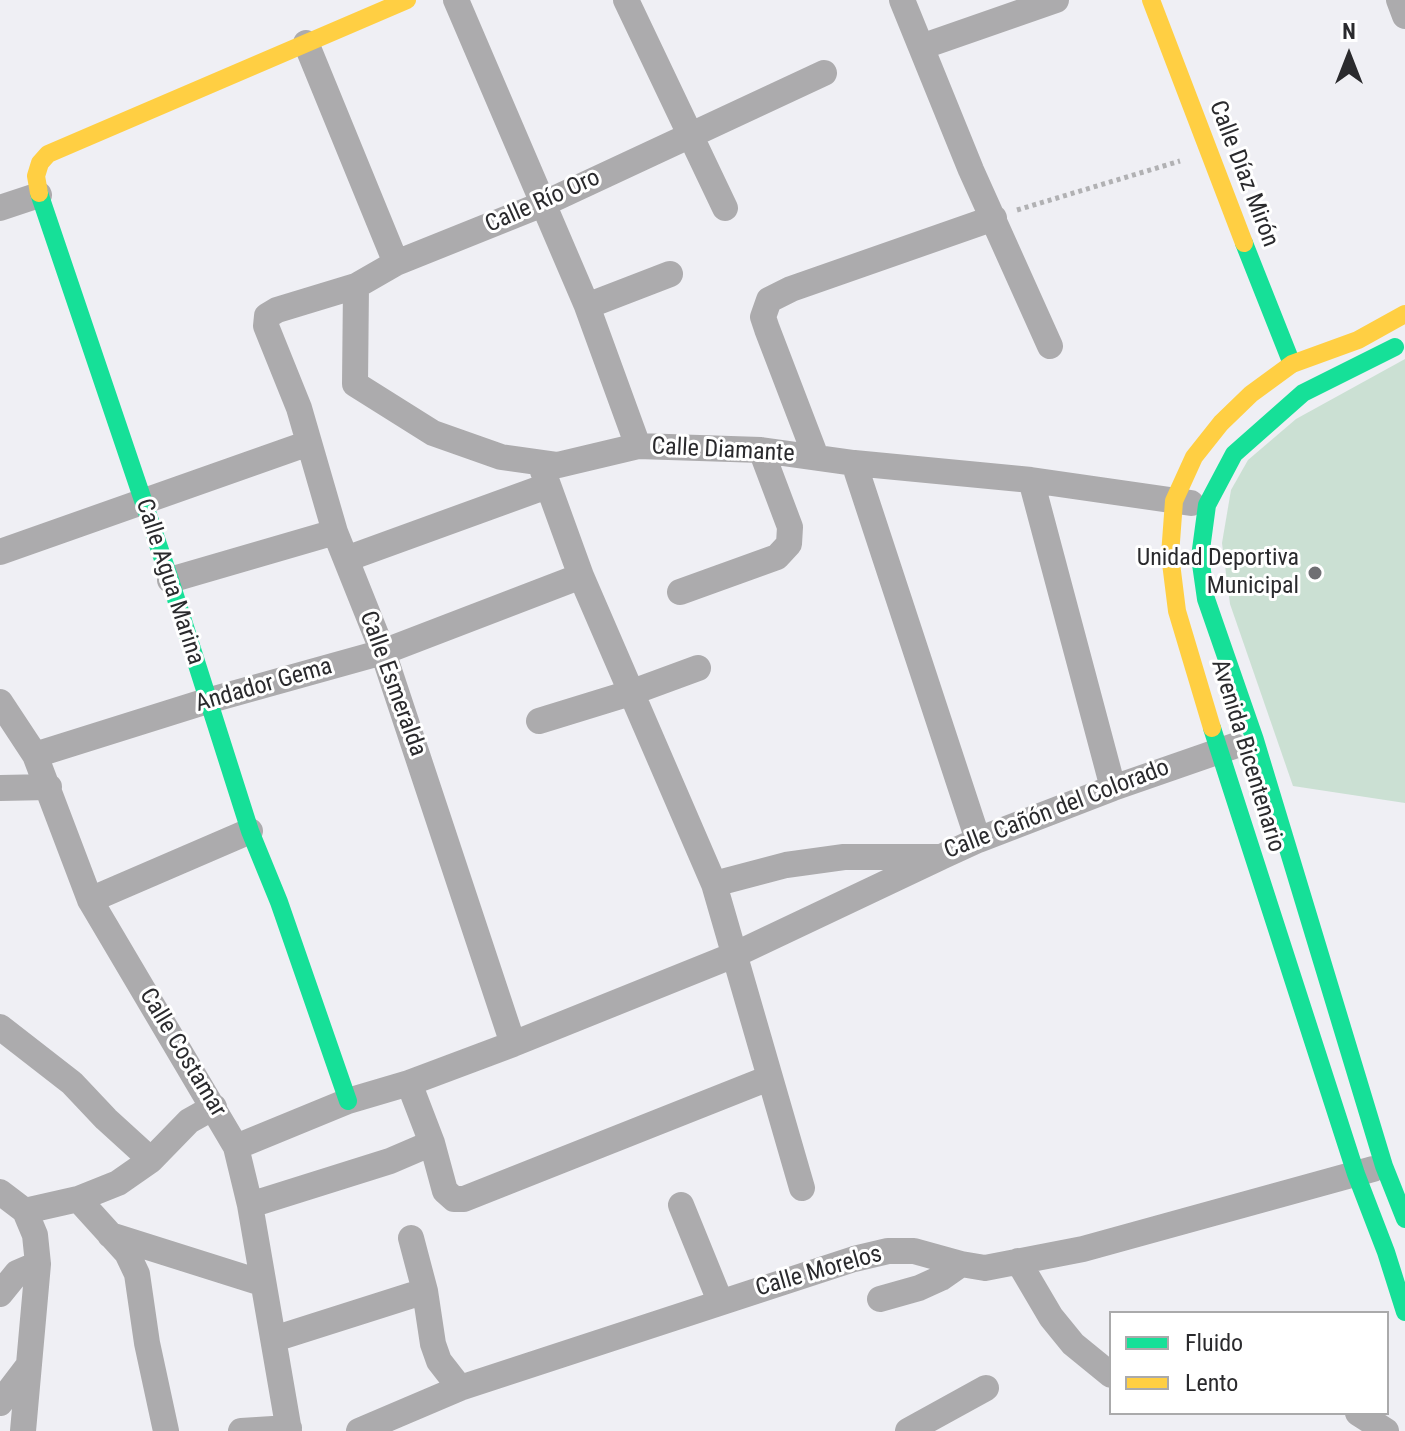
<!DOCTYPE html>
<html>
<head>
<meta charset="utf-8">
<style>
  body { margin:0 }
  #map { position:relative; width:1405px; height:1431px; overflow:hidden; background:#efeff4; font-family:"Roboto Condensed",sans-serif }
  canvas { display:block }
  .legend { position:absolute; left:1109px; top:1311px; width:280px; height:104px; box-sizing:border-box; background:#fff; border:2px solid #aaaaab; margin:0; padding:10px 14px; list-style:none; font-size:24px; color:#2a2a2d }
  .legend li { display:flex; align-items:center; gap:16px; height:40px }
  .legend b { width:40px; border:2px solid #aaaaab }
  .north { position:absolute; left:1309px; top:16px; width:80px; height:80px; -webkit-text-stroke:6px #fff; paint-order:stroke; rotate:0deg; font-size:22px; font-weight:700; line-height:32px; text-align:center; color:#2a2a2d }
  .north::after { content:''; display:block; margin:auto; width:28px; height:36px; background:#2a2a2d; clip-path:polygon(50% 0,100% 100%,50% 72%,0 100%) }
</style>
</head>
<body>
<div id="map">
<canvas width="1405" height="1431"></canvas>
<ul class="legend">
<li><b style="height:10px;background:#16e098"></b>Fluido</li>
<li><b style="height:10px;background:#ffcf43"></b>Lento</li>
</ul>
<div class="north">N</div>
</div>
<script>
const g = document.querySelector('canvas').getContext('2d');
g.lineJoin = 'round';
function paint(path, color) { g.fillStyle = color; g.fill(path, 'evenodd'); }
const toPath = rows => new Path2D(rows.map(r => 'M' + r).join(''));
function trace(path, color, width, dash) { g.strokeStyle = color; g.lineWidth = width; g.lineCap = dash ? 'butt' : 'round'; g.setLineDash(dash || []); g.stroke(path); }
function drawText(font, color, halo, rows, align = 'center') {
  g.font = font + ' "Roboto Condensed",sans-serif'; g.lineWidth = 6; g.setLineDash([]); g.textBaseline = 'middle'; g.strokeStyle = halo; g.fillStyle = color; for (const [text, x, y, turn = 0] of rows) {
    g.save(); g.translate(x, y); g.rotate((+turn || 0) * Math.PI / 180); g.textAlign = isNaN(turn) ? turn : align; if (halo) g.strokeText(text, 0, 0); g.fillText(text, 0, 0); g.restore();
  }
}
paint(toPath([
  [1405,359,1405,803,1293,786,1230,604,1222,543,1231,490,1248,460,1296,419]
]), '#cbe0d3');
trace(toPath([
  [1017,210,1180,161]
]), '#b1b1b3', 5, [4, 4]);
trace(toPath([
  [456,0,587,306,638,446],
  [626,0,725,208],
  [902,0,971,170,1050,346],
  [1399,0,1405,16],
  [306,43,396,263],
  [921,47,1056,0],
  [0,208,39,195],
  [356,286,355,384,433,433,501,457,558,465,638,446,761,450,854,463,1031,480,1191,503],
  [587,306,670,274],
  [816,457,767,329,763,317,769,300,791,289,994,218],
  [540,463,581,576,714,884,802,1188],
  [854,463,978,840],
  [1031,480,1113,788],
  [0,552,309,443],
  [346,559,547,486],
  [170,580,335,532],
  [680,592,777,557,789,544,790,527,761,450],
  [0,702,35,755,90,900,236,1147,250,1205,289,1431],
  [539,721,630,693,698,668],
  [35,755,207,701,383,652,581,576],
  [0,788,49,787],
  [714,884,786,865,844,857,941,857,978,840,1113,788,1234,746],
  [90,900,250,831],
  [0,1027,72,1083,106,1119,151,1160],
  [513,1044,383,652,335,532,299,408,266,326,267,316,277,310,356,286,396,263,543,204,824,73],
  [409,1083,432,1143,445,1191,454,1199,464,1199,769,1078],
  [236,1147,348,1101,409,1083,513,1044,734,955,941,857],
  [0,1192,25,1211,35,1235,38,1264,23,1431],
  [78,1199,127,1253,137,1274,147,1343,166,1431],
  [250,1205,390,1161,432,1143],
  [681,1205,720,1301],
  [25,1211,78,1199,118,1183,151,1160,189,1121,214,1107],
  [110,1235,262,1283],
  [411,1238,425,1291,433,1344,439,1361,460,1388],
  [1018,1261,1051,1317,1073,1344,1111,1375],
  [0,1294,17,1273,38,1264],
  [880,1299,919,1288,941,1278,961,1264],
  [274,1339,425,1291],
  [0,1403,29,1365],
  [1358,1413,1386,1431],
  [241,1431,289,1428],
  [359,1431,460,1388,854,1259,888,1251,914,1251,961,1264,985,1268,1083,1249,1373,1169],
  [908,1431,986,1388]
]), '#acabad', 26);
trace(toPath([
  [39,193,170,580,250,831,279,902,348,1101],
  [1244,243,1292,364],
  [1395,347,1303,393,1234,454,1207,505,1200,557,1206,599,1255,740,1384,1166,1405,1219],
  [1212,728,1356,1174,1386,1252,1405,1312]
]), '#16e098', 18);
trace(toPath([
  [1151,0,1244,243],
  [39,193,36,176,40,163,48,154,407,0],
  [1212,728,1177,611,1170,555,1174,501,1194,457,1221,423,1251,394,1292,364,1358,340,1405,314]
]), '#ffcf43', 18);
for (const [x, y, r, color] of [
  [1315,573,8,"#6f6f73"]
]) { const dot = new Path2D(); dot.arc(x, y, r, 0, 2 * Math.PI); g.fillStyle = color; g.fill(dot); trace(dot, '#fff', 3); }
drawText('24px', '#2a2a2d', '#fff', [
  ["Calle Díaz Mirón",1243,174,69],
  ["Calle Río Oro",543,202,-24],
  ["Calle Diamante",723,451,3],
  ["Calle Agua Marina",169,582,72],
  ["Calle Esmeralda",392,684,70],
  ["Andador Gema",264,686,-16],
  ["Avenida Bicentenario",1247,756,73],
  ["Calle Cañón del Colorado",1057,810,-21],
  ["Calle Costamar",182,1053,59],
  ["Calle Morelos",819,1272,-16]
]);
drawText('24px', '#2a2a2d', '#fff', [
  ["Unidad Deportiva",1299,559],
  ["Municipal",1299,587]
], 'right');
</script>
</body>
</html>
